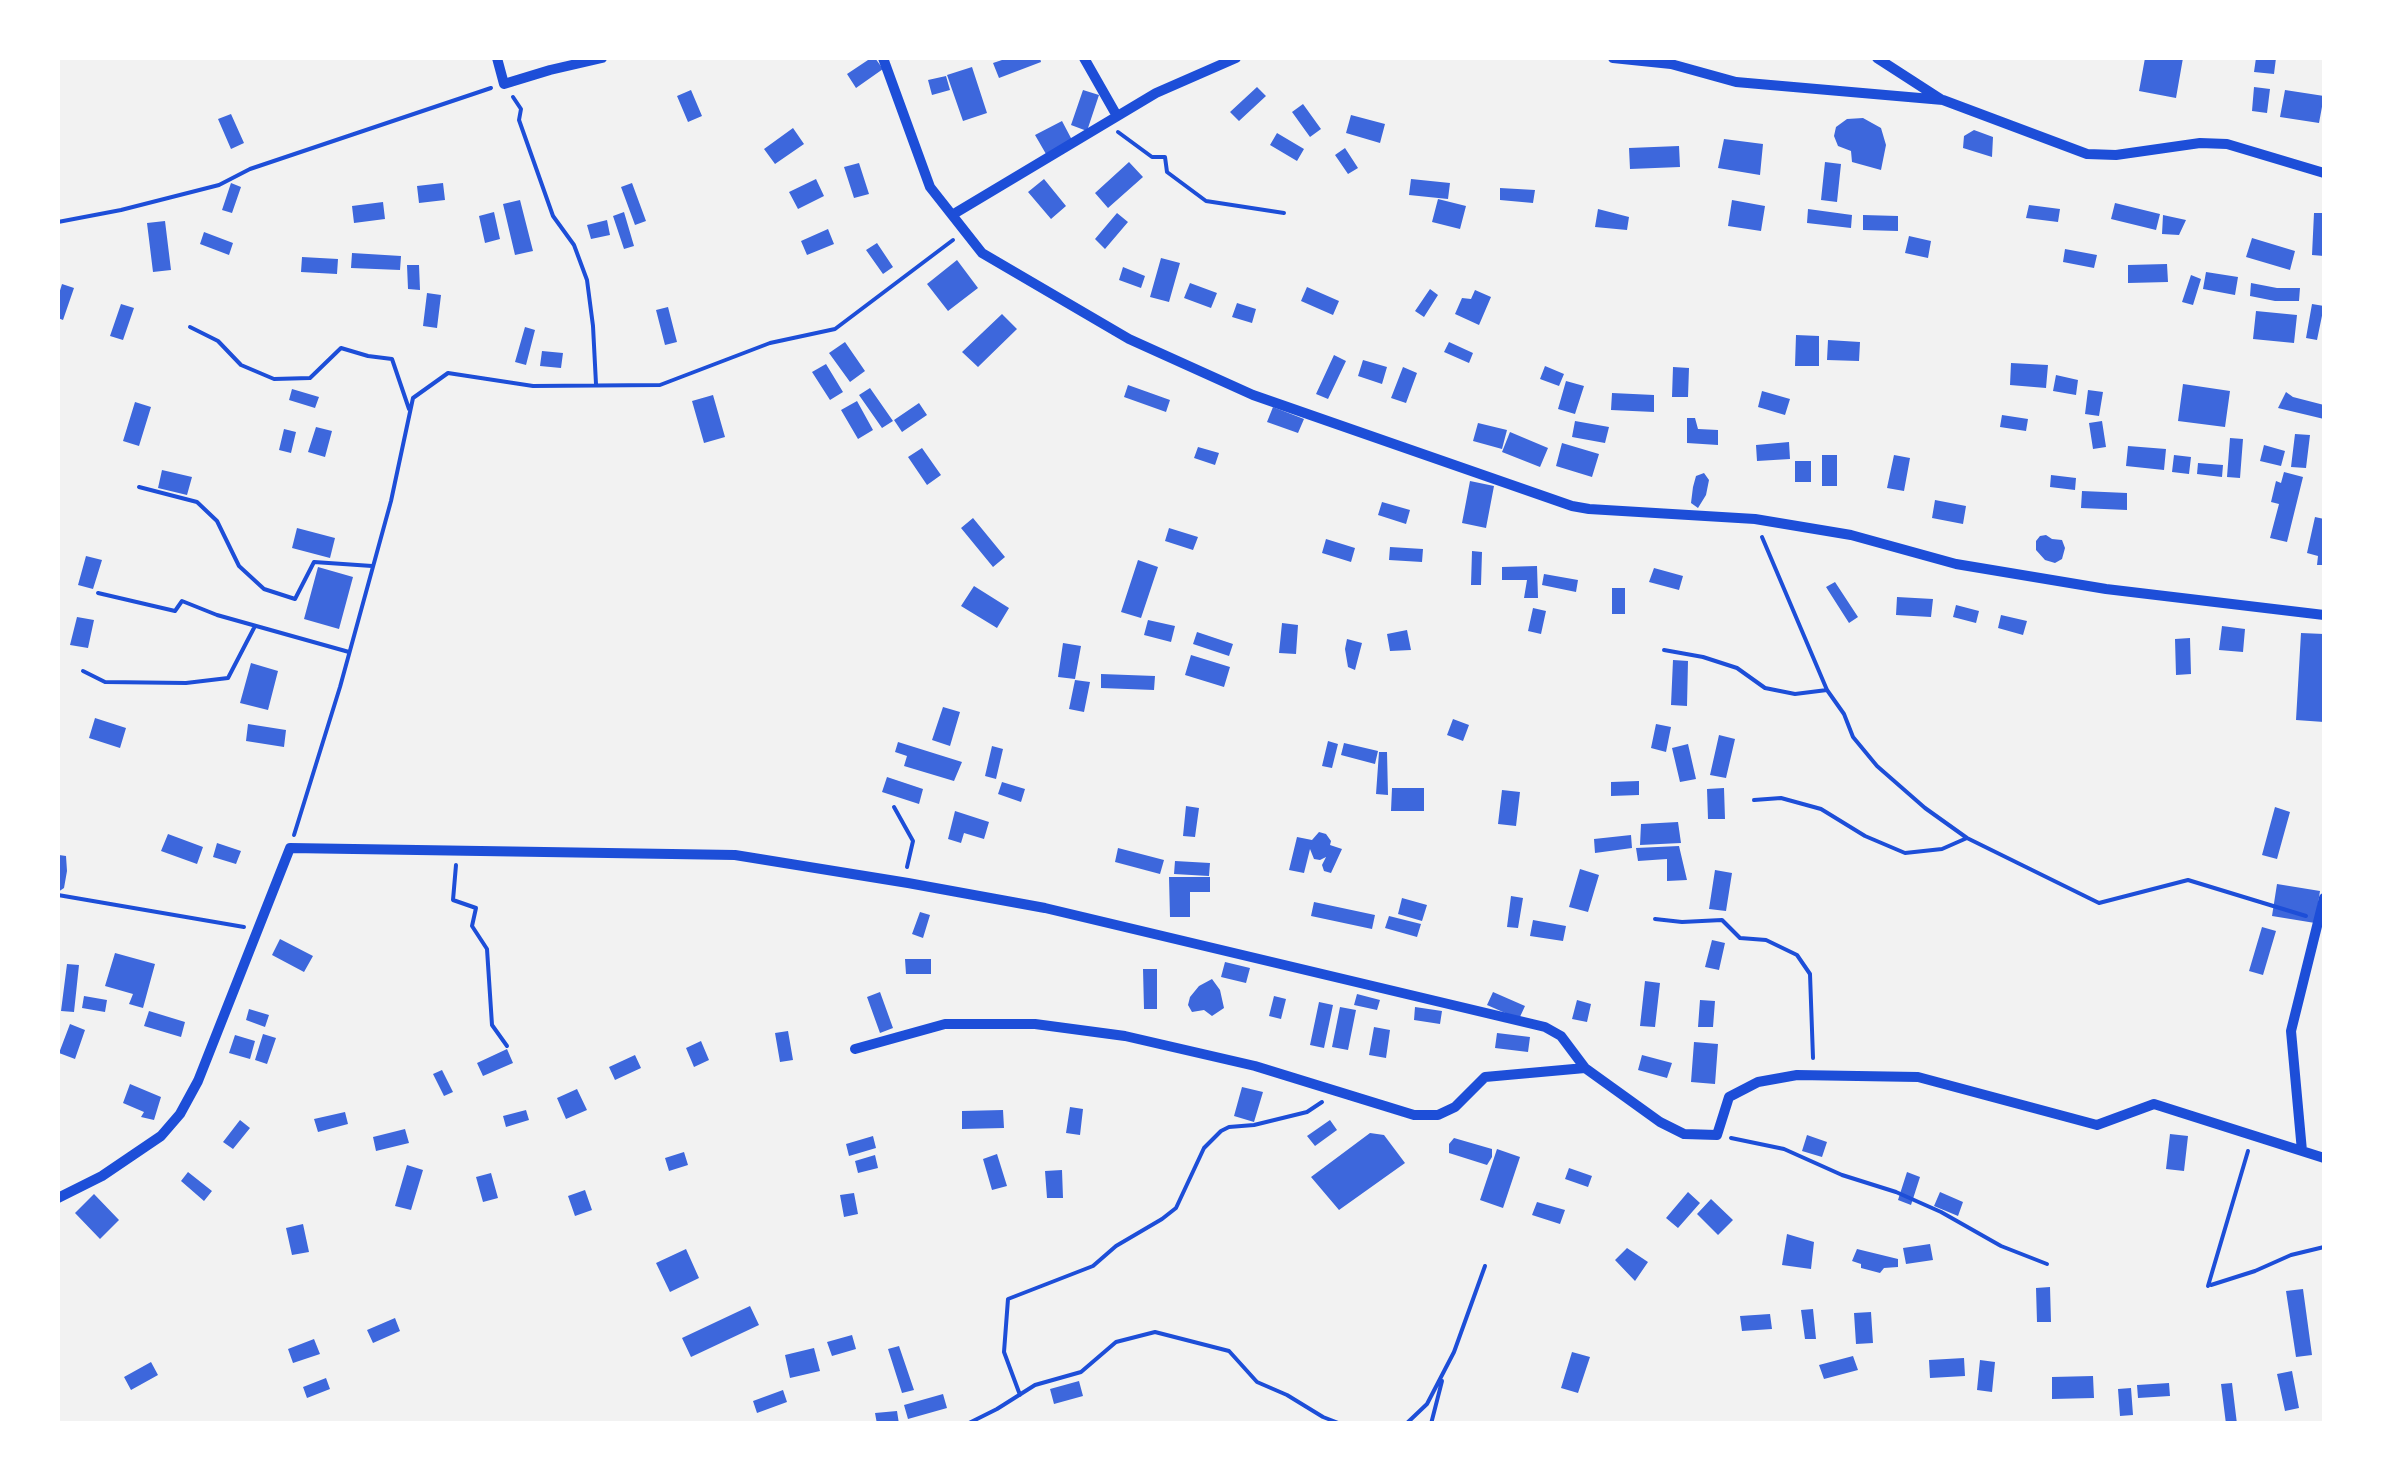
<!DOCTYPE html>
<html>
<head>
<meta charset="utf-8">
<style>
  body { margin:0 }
  #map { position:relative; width:2382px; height:1481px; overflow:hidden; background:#f2f2f2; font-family:"PT Serif",serif }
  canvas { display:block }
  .frame { position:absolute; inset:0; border:60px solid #fff; pointer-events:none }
</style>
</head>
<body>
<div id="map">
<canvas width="2382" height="1481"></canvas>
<div class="frame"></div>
</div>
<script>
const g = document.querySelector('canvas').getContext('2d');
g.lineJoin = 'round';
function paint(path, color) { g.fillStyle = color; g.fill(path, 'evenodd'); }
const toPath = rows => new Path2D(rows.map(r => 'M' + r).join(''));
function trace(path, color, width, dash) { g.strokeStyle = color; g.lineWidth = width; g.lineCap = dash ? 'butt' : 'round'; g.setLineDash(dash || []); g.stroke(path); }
paint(toPath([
  [871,58,875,58,883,69,856,88,847,74],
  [1008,58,1040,58,1041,62,999,78,993,63],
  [2145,58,2183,58,2176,98,2139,91],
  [2256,58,2276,58,2274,74,2254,72],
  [972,67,987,113,963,121,947,75],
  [946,76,950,90,932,95,928,80],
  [1257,87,1266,96,1239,121,1230,112],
  [2254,87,2270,89,2267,113,2252,111],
  [691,90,702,116,688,122,677,96],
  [1083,90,1099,95,1087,131,1071,125],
  [2285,90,2324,96,2319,123,2280,117],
  [1303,104,1321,129,1310,137,1292,112],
  [231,114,244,143,231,149,218,119],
  [1351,115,1385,124,1380,143,1346,133],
  [1863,118,1881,128,1886,145,1881,170,1852,162,1851,151,1838,146,1834,136,1836,127,1847,119],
  [1062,121,1072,140,1046,154,1035,135],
  [793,128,804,144,775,164,764,149],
  [1974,130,1993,137,1992,157,1963,148,1964,136],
  [1277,133,1304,149,1297,161,1270,145],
  [1724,139,1763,144,1760,175,1718,168],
  [1679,146,1680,167,1630,169,1629,148],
  [1345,148,1358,168,1348,174,1335,155],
  [1129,162,1143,177,1108,208,1095,193],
  [1825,162,1841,164,1837,202,1821,200],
  [859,163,869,194,854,198,844,167],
  [816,179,824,196,798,209,789,192],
  [1044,179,1066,206,1051,219,1028,192],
  [1411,179,1450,183,1448,199,1409,195],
  [231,183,241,187,232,213,222,210],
  [443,183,445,200,419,203,417,186],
  [632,183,646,221,635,225,621,187],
  [1500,188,1535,190,1533,203,1500,200],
  [1438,199,1466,206,1460,229,1432,222],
  [520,200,533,251,515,255,503,204],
  [1732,200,1765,206,1761,231,1728,226],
  [383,202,385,219,354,223,352,206],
  [2115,203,2160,214,2156,230,2111,219],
  [2029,205,2060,209,2058,222,2026,218],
  [1598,209,1629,217,1627,230,1595,227],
  [1808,209,1852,215,1851,228,1807,223],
  [494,212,500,239,485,243,479,216],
  [624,212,634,246,624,249,613,216],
  [1117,213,1128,222,1105,249,1095,239],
  [2314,213,2324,213,2324,256,2312,255],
  [1863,215,1898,216,1898,231,1863,230],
  [2163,215,2186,220,2179,235,2162,234],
  [607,220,610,235,591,239,587,225],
  [165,221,171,270,153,272,147,223],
  [828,229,834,244,807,255,801,241],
  [204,232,233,243,229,255,200,244],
  [1909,236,1931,241,1928,258,1905,253],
  [2252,238,2295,251,2290,270,2246,257],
  [877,243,893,267,883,274,866,250],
  [2065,249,2097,255,2094,268,2063,262],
  [352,253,401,256,400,270,351,268],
  [302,257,338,259,337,274,301,272],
  [1161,258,1180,263,1169,302,1150,297],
  [957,260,978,288,948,311,927,284],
  [2167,264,2168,282,2128,283,2128,265],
  [407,265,419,265,420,290,408,289],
  [1123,267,1145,276,1141,288,1119,280],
  [2206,272,2238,277,2235,295,2203,289],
  [2191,275,2201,279,2193,305,2182,302],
  [1190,283,1217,293,1211,308,1184,298],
  [2251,283,2277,288,2300,288,2299,301,2275,301,2250,296],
  [62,284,74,288,63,320,58,318,58,297],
  [1307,287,1339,301,1333,315,1301,301],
  [1430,289,1438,295,1424,317,1415,311],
  [1475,290,1491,297,1479,325,1455,314,1462,298,1471,299],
  [427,293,441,295,437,328,423,326],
  [1237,303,1256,309,1252,323,1232,317],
  [121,304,134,308,123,340,110,336],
  [2312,304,2324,306,2317,340,2306,338],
  [668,307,677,342,665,345,656,310],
  [2256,311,2297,315,2294,343,2253,339],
  [1002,314,1017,329,978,367,962,352],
  [525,327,535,330,526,365,515,362],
  [1796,335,1819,336,1819,366,1795,366],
  [1828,340,1860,342,1859,361,1827,360],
  [845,342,865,371,850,382,829,353],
  [1449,342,1473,353,1469,363,1444,352],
  [542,351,563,353,561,368,540,366],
  [1334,355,1346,361,1328,399,1316,394],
  [1363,360,1387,367,1382,384,1358,376],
  [2011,363,2048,365,2046,388,2010,385],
  [826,364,843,392,830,400,812,372],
  [1545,366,1564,374,1559,386,1540,379],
  [1403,367,1417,373,1406,403,1391,398],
  [1673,367,1689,368,1688,397,1672,397],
  [2056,375,2078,380,2076,395,2053,391],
  [1566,381,1584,386,1575,414,1558,409],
  [2183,384,2230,391,2225,427,2178,421],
  [1128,385,1170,400,1166,412,1124,397],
  [870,388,893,421,882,428,859,395],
  [292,389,319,397,315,408,289,400],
  [2088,390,2103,392,2099,416,2085,414],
  [1762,391,1790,399,1785,415,1758,407],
  [2286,392,2293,397,2324,405,2324,419,2278,408],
  [1612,393,1654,395,1654,412,1611,410],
  [713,395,725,437,704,443,692,401],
  [857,401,873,430,858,439,841,410],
  [135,402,151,407,139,446,123,441],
  [919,403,927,415,902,432,894,420],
  [1273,407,1304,419,1298,433,1267,422],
  [2002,415,2028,419,2026,431,2000,427],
  [1687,418,1695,418,1698,429,1718,430,1718,445,1687,443],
  [1575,421,1609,427,1605,443,1572,437],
  [2102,421,2106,447,2093,449,2089,423],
  [1478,423,1507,430,1502,449,1473,441],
  [316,427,332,431,325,457,308,452],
  [284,429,296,432,291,453,279,450],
  [1510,432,1548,448,1540,467,1502,452],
  [2295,434,2310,435,2306,468,2291,467],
  [2230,438,2243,439,2240,478,2227,477],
  [1789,442,1790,459,1757,461,1756,445],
  [1562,443,1599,454,1592,477,1556,466],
  [2264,445,2285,451,2281,466,2260,461],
  [2128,446,2166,449,2164,470,2126,466],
  [1198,447,1219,453,1215,465,1194,458],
  [922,448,941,475,927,485,908,457],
  [1822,455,1837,455,1837,486,1822,486],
  [1894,455,1910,458,1904,491,1887,488],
  [2174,455,2191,457,2189,474,2172,472],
  [1795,461,1811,461,1811,482,1795,482],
  [2198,463,2223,465,2222,477,2197,474],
  [162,470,192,477,187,495,158,488],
  [2284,472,2303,477,2287,542,2270,538,2279,504,2271,502,2276,481,2281,483],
  [1704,473,1709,480,1706,495,1698,508,1691,503,1693,487,1696,476],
  [2051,475,2076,478,2075,490,2050,487],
  [1470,481,1494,486,1486,528,1462,523],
  [2082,491,2127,493,2127,510,2081,508],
  [1935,500,1966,506,1963,524,1932,518],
  [1382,502,1410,510,1406,524,1378,515],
  [2315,517,2324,519,2324,565,2317,565,2318,556,2307,553],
  [973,518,1005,557,993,567,961,528],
  [297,528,335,538,330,558,292,548],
  [1169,528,1198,537,1193,550,1165,541],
  [2046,535,2052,539,2062,540,2065,548,2062,559,2055,563,2045,560,2036,550,2036,541,2040,536],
  [1326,539,1355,548,1351,562,1322,553],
  [1390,547,1423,549,1422,562,1389,560],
  [1472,551,1482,552,1481,585,1471,585],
  [86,556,102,560,93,589,78,585],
  [1138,560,1158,567,1141,618,1121,612],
  [1537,566,1538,598,1524,598,1527,580,1502,580,1502,567],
  [318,567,353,577,339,629,304,619],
  [1654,568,1683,576,1679,590,1649,582],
  [1544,574,1578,580,1576,592,1542,585],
  [1835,582,1858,617,1849,623,1826,587],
  [974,586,1009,608,997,628,961,606],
  [1612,588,1625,588,1625,614,1612,614],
  [1897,597,1933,599,1931,617,1896,615],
  [1956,605,1979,611,1976,623,1953,617],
  [1533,608,1546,611,1541,634,1528,631],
  [2001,615,2027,621,2023,635,1998,628],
  [77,617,94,620,88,648,70,645],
  [1148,620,1175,626,1171,642,1144,635],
  [1282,623,1298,625,1296,654,1279,653],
  [2222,626,2245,629,2243,652,2219,650],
  [1407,630,1411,650,1390,651,1387,634],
  [1197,632,1233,644,1229,656,1193,644],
  [2301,633,2324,634,2324,722,2296,720],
  [2190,638,2191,674,2176,675,2175,639],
  [1347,639,1362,643,1355,670,1348,667,1345,649],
  [1063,643,1081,646,1075,679,1058,677],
  [1191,655,1230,667,1224,687,1185,675],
  [1673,660,1688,661,1687,706,1671,705],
  [251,663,278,671,268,710,240,703],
  [1101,674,1155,676,1154,690,1101,688],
  [1075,680,1090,682,1084,712,1069,709],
  [943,707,960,712,950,746,932,740],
  [95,718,126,728,120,748,89,738],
  [1453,719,1469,725,1463,741,1447,735],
  [248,724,286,730,284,747,246,741],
  [1656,724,1671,727,1666,752,1651,748],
  [1719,735,1735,739,1726,778,1710,775],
  [1328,741,1338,744,1332,768,1322,766],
  [898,742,962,762,954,781,904,766,907,756,895,752],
  [1344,743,1378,751,1375,764,1341,755],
  [1688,744,1696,779,1680,782,1672,748],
  [992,746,1003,749,996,779,985,776],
  [1379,752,1387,752,1388,795,1376,794],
  [887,777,923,789,919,804,882,792],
  [1639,781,1639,795,1611,796,1611,782],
  [1002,782,1025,789,1021,802,998,794],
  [1392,788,1424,788,1424,811,1391,811],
  [1724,788,1725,819,1708,819,1707,789],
  [1502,790,1520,792,1516,826,1498,824],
  [1186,806,1199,808,1195,837,1183,836],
  [2275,807,2290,812,2277,859,2262,855],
  [955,811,989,822,984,839,964,833,961,843,948,839],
  [1678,822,1681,843,1640,845,1641,824],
  [1319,832,1326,834,1331,841,1330,845,1342,849,1331,873,1324,871,1322,865,1326,857,1320,860,1314,859,1310,849,1304,873,1289,870,1297,837,1312,840],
  [168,834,203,847,197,864,161,851],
  [1631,835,1632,848,1595,853,1594,839],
  [217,843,241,851,236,864,213,857],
  [1679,846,1687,880,1667,881,1667,859,1638,861,1636,848],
  [1118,848,1164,860,1160,874,1115,862],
  [59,855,66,856,67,871,64,888,58,892],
  [1175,861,1210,863,1209,876,1174,874],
  [1580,869,1599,875,1588,912,1569,907],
  [1715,870,1732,873,1726,911,1709,909],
  [1169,877,1210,877,1210,892,1190,892,1190,917,1170,917],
  [2277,884,2320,891,2315,923,2272,916],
  [1511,896,1523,898,1518,928,1507,927],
  [1402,898,1427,905,1422,921,1398,914],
  [1314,902,1375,915,1372,929,1311,916],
  [920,912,930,915,923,938,912,934],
  [1389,916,1421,924,1417,937,1385,928],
  [1533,920,1566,926,1563,941,1530,936],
  [2262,927,2276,931,2263,975,2249,971],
  [280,939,313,956,304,972,272,955],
  [1712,940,1725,943,1719,970,1705,967],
  [115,953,155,964,143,1008,129,1004,133,994,105,986],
  [905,959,931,959,931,974,906,974],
  [1225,962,1250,968,1246,983,1221,977],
  [67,964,79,965,74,1012,61,1011],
  [1143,969,1157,969,1157,1009,1144,1009],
  [1212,979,1220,990,1224,1008,1212,1016,1204,1010,1192,1012,1188,1005,1190,997,1199,986],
  [1645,981,1660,983,1655,1027,1640,1026],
  [880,992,893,1028,880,1033,867,997],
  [1493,992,1525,1006,1519,1019,1487,1005],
  [1357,994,1380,1000,1377,1010,1354,1005],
  [84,996,107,1000,105,1012,82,1008],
  [1274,996,1286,999,1281,1019,1269,1016],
  [1577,1000,1591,1004,1587,1022,1572,1019],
  [1700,1000,1715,1001,1713,1027,1698,1027],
  [1319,1002,1333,1005,1324,1048,1310,1045],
  [1340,1007,1356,1010,1348,1050,1332,1047],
  [1415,1007,1442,1011,1440,1024,1414,1020],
  [249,1009,269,1015,265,1027,246,1020],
  [149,1011,185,1022,181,1037,144,1026],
  [70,1024,85,1030,75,1059,59,1053],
  [1374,1027,1390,1030,1386,1058,1369,1055],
  [788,1031,793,1060,780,1062,775,1033],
  [1497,1033,1530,1037,1528,1052,1495,1048],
  [263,1034,276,1038,267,1064,255,1060],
  [235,1035,255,1041,250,1059,229,1053],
  [701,1041,709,1060,694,1067,686,1048],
  [1694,1042,1718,1044,1715,1084,1691,1082],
  [507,1049,513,1063,483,1076,477,1063],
  [635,1055,641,1068,615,1080,609,1067],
  [1642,1055,1672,1063,1667,1078,1638,1070],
  [442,1070,453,1092,444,1096,433,1074],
  [130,1084,161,1097,154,1120,141,1117,144,1112,123,1103],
  [1242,1087,1263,1092,1254,1122,1234,1116],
  [577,1089,587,1110,566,1119,557,1098],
  [1070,1107,1083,1109,1080,1135,1066,1133],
  [526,1110,529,1120,506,1127,503,1116],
  [1003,1110,1004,1128,962,1129,962,1111],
  [345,1112,348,1124,318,1132,314,1119],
  [240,1120,250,1128,233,1149,223,1142],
  [1330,1120,1337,1130,1315,1146,1307,1136],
  [405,1129,409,1143,376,1151,373,1137],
  [1370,1133,1384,1135,1405,1163,1339,1210,1311,1177],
  [2170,1134,2188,1136,2184,1171,2166,1169],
  [1807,1135,1827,1142,1822,1157,1802,1151],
  [873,1136,876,1148,849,1156,846,1144],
  [1454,1138,1492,1149,1492,1157,1487,1165,1449,1153,1449,1144],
  [1497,1149,1520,1157,1503,1208,1480,1200],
  [684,1152,688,1165,669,1171,665,1158],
  [997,1154,1007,1186,992,1190,983,1159],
  [875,1155,878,1168,858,1173,855,1161],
  [407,1165,423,1170,411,1210,395,1206],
  [1569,1168,1592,1176,1588,1187,1565,1179],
  [1062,1170,1063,1198,1047,1198,1045,1171],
  [188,1172,212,1191,204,1201,181,1181],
  [1907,1172,1920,1177,1911,1205,1898,1200],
  [491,1173,498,1198,483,1202,476,1177],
  [585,1190,592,1210,575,1216,568,1196],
  [1688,1192,1700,1203,1678,1228,1666,1218],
  [1940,1192,1963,1202,1958,1216,1934,1206],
  [854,1193,858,1214,844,1217,840,1195],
  [94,1194,119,1220,100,1239,75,1213],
  [1711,1199,1733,1220,1718,1235,1697,1214],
  [1537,1202,1565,1210,1560,1224,1532,1215],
  [303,1224,309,1252,292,1255,286,1228],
  [1787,1234,1814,1242,1811,1269,1782,1265],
  [1930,1244,1933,1260,1906,1264,1903,1248],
  [1627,1248,1648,1262,1635,1281,1615,1260],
  [686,1249,699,1278,670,1292,656,1263],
  [1857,1249,1898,1259,1898,1267,1884,1268,1880,1273,1861,1268,1861,1264,1852,1261],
  [2050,1287,2051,1322,2037,1322,2036,1288],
  [2303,1289,2312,1355,2296,1357,2286,1291],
  [750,1306,759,1325,691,1357,682,1338],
  [1813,1309,1816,1339,1805,1339,1801,1310],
  [1871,1312,1873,1343,1856,1344,1854,1313],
  [1770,1314,1772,1329,1742,1331,1740,1316],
  [395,1318,400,1331,373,1343,367,1330],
  [852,1335,856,1349,832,1356,827,1342],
  [314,1339,320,1354,293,1363,288,1349],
  [899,1346,914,1390,902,1393,888,1349],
  [814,1348,820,1371,790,1378,785,1355],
  [1572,1352,1590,1357,1578,1393,1561,1388],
  [1853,1356,1858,1370,1824,1379,1819,1365],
  [1964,1358,1965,1376,1930,1378,1929,1360],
  [1980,1360,1995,1362,1992,1392,1977,1390],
  [151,1362,158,1375,131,1390,124,1377],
  [2292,1371,2299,1408,2285,1411,2277,1374],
  [2093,1376,2094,1398,2052,1399,2052,1377],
  [326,1378,330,1389,307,1398,303,1387],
  [1079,1381,1083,1396,1054,1404,1050,1389],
  [2169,1383,2170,1396,2138,1398,2137,1385],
  [2232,1383,2237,1424,2226,1424,2221,1384],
  [2131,1388,2133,1415,2120,1416,2118,1389],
  [783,1390,787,1402,757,1413,753,1401],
  [943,1394,947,1408,908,1419,904,1405],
  [897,1411,899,1424,877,1424,875,1413]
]), '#3d67dc');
trace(toPath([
  [513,97,521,109,519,120,553,216,574,245,587,280,593,326,596,384],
  [1118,132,1152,157,1165,157,1167,172,1206,201,1284,213],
  [58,222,121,210,219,185,250,169,491,88],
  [190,327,218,341,241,365,274,379,310,378,341,348,368,356,392,359,409,409],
  [139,487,197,502,217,521,239,566,264,589,295,599,314,562,372,566],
  [1762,537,1827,690,1844,714,1853,737,1877,766,1925,808,1967,838,2099,903,2188,880,2306,916],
  [98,593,175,611,182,601,217,615,349,652],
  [1664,650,1703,657,1737,668,1765,688,1795,694,1827,690],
  [83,671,105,682,186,683,228,678,255,626],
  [1754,800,1781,798,1821,809,1865,836,1905,853,1942,849,1967,838],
  [894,807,913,841,907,867],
  [294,835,340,687,391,501,413,398,448,373,533,386,660,385,770,343,835,329,953,240],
  [456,865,453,900,476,908,472,926,487,949,492,1025,507,1046],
  [58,895,244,927],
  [1655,919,1682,922,1722,920,1740,938,1766,940,1797,955,1810,974,1813,1058],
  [1731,1138,1784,1149,1842,1175,1896,1192,1941,1212,2001,1246,2047,1264],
  [2211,1285,2255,1271,2291,1255,2324,1247],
  [2208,1286,2248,1151],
  [1020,1395,1004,1352,1008,1299,1093,1266,1116,1246,1162,1219,1176,1208,1204,1148,1221,1131,1229,1127,1254,1125,1307,1112,1322,1102],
  [967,1424,997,1409,1035,1385,1081,1372,1116,1342,1155,1332,1229,1351,1257,1382,1287,1395,1323,1417,1341,1424],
  [1406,1424,1427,1404,1454,1352,1485,1266],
  [1431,1424,1442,1381]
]), '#1d4ed8', 4);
trace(toPath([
  [497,58,504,84,550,70,602,58],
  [883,58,930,187,982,253,1129,339,1253,395,1572,506,1589,509,1755,519,1851,535,1956,564,2106,589,2324,615],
  [1084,58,1117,116],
  [1613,58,1671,64,1736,82,1943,100,2087,154,2116,155,2200,143,2227,144,2324,173],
  [1877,58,1942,100],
  [952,215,1156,93,1236,58],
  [855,1049,945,1024,1035,1024,1125,1036,1255,1066,1414,1115,1438,1115,1455,1107,1485,1077,1585,1068,1660,1122,1684,1134,1717,1135,1729,1097,1758,1082,1797,1075,1918,1077,2097,1125,2154,1104,2324,1158],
  [2302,1151,2291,1031,2324,898],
  [58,1198,102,1176,161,1136,180,1114,198,1081,290,848,735,855,908,883,1045,908,1545,1027,1561,1036,1585,1068]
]), '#1d4ed8', 10);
</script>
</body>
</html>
